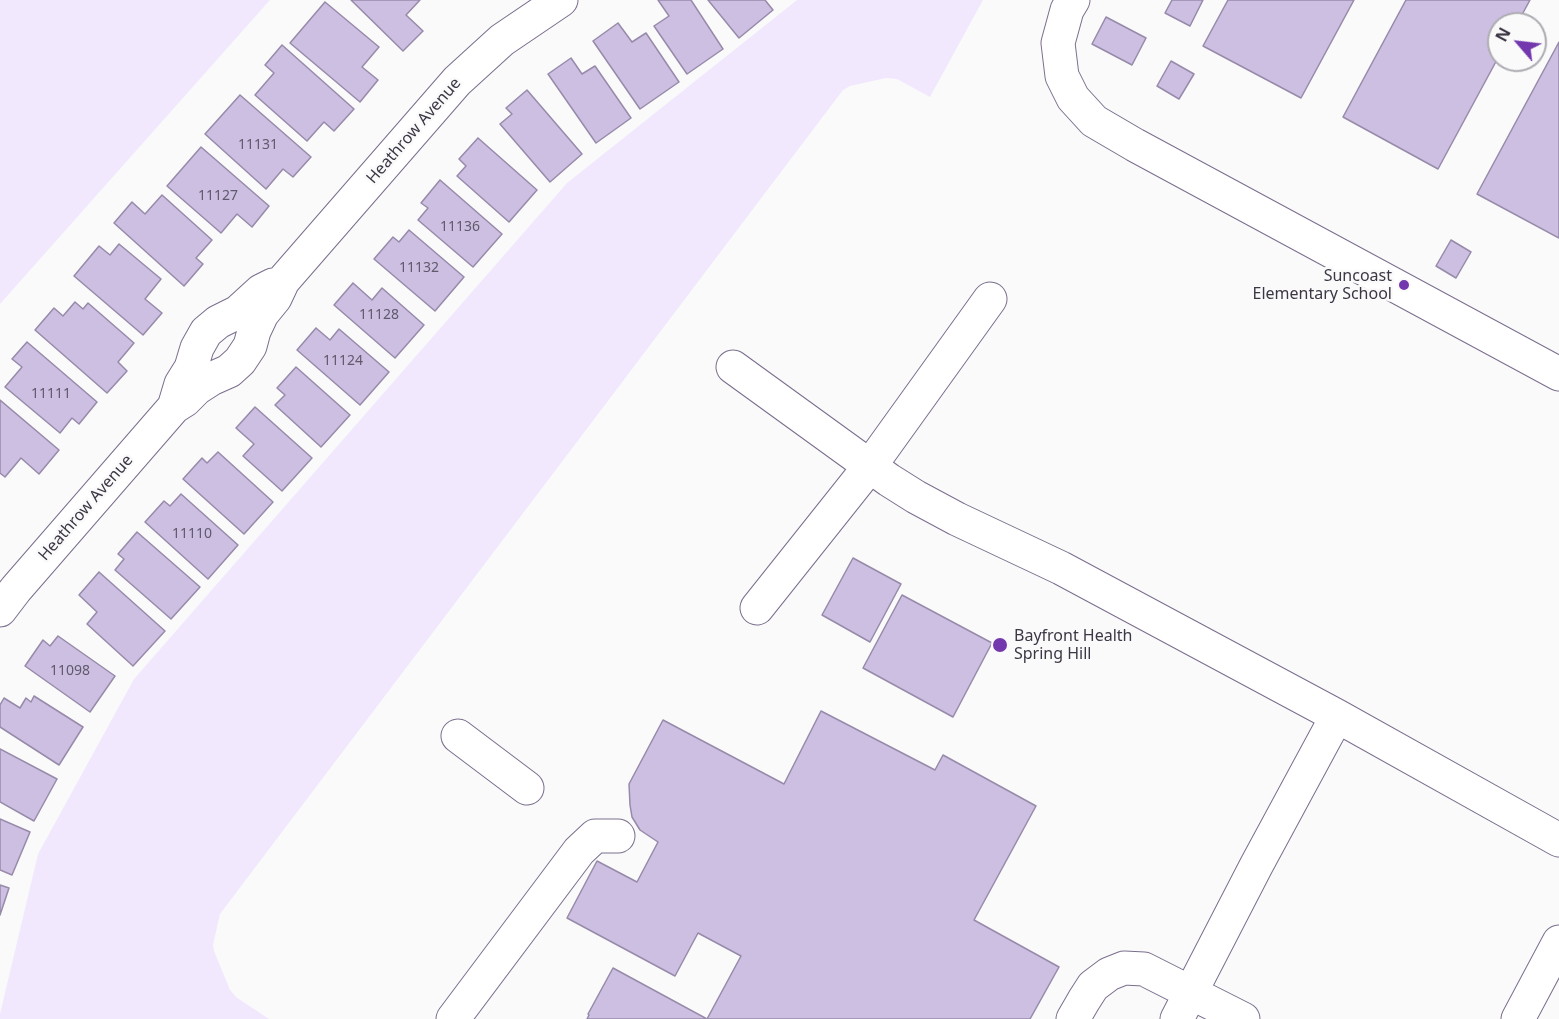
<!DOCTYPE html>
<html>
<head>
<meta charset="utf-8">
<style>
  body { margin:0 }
  #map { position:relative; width:1559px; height:1019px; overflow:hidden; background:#fafafa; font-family:"Noto Sans",sans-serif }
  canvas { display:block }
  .north { position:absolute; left:1487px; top:12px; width:60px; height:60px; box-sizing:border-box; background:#fafafa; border:2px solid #aeacb2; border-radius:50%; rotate:298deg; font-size:16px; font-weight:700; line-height:24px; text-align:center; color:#3d3745 }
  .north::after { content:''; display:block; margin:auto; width:21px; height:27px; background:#7338ad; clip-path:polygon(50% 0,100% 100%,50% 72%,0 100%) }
</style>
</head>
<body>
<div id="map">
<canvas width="1559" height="1019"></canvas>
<div class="north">N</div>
</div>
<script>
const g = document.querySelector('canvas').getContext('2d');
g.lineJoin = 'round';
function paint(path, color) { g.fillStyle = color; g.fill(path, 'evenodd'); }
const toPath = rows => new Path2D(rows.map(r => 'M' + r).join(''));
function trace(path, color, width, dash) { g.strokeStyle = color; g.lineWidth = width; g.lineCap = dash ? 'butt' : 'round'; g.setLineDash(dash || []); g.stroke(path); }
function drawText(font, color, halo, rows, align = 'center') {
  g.font = font + ' "Noto Sans",sans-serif'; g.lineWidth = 5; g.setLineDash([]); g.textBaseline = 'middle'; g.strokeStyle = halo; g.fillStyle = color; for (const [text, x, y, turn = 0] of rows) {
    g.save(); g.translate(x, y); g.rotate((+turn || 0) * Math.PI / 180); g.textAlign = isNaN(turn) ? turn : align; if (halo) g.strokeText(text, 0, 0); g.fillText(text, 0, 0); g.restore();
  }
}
paint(toPath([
  [0,0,270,0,0,304],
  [797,0,983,0,930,97,897,79,886,78,850,86,843,90,220,914,213,945,214,951,230,990,236,997,269,1019,0,1019,0,1014,38,854,134,679,567,183]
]), '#f1e8fe');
const building = toPath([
  [351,0,420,0,406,15,423,31,403,51,351,0],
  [658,0,691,0,723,49,687,74,654,26,669,16,658,0],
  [708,0,765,0,773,10,739,38,708,0],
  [1172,0,1203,0,1190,26,1165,13,1172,0],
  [1228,0,1354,0,1301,98,1203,46,1228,0],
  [1406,0,1530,0,1517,24,1499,24,1499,56,1438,169,1343,117,1406,0],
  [325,2,379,47,362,67,378,80,360,102,290,43,325,2],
  [1106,17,1146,38,1132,65,1092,44,1106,17],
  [618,23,632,42,646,33,679,82,640,109,593,41,618,23],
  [1559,42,1559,238,1477,194,1559,42],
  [282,45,354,109,334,131,324,122,307,141,255,95,274,73,265,65,282,45],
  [571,58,582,74,595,66,631,118,596,143,548,74,571,58],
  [1171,61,1194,74,1179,99,1157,86,1171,61],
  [527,90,582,154,550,182,500,124,512,114,506,108,527,90],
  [240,95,311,157,293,177,283,169,266,189,205,134,240,95],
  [478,138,537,190,509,222,457,176,466,166,459,159,478,138],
  [201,147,269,206,252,227,237,214,221,233,167,186,201,147],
  [440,180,502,234,473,267,418,220,428,208,421,203,440,180],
  [162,195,212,240,196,258,203,264,184,286,114,223,132,202,145,214,162,195],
  [409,230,464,277,435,311,374,259,393,237,399,242,409,230],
  [1451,240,1471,252,1456,278,1436,266,1451,240],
  [119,244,161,279,145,299,162,313,143,335,74,276,99,246,110,255,119,244],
  [353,283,372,300,382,288,424,325,395,358,334,305,353,283],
  [75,302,83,309,88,303,134,343,118,362,127,371,107,393,35,330,54,308,63,316,75,302],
  [316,328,330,340,339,329,389,372,360,405,297,350,316,328],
  [27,342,97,402,79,424,72,418,60,433,5,387,22,367,12,359,27,342],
  [296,367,350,415,321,447,275,405,285,395,277,388,296,367],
  [0,400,59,450,39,474,21,458,5,477,0,473,0,400],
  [255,407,312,458,282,491,243,456,254,444,236,428,255,407],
  [218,452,273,502,244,534,183,479,202,458,207,463,218,452],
  [181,494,238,545,208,579,145,522,164,501,170,506,181,494],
  [137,532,200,587,171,619,115,570,124,559,118,554,137,532],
  [853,558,901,584,870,642,822,615,853,558],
  [99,572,165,631,133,666,87,624,97,612,79,595,99,572],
  [902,595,992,643,953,717,863,668,902,595],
  [58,636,115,676,90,712,25,666,43,640,50,646,58,636],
  [34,696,83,727,59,765,0,727,0,705,4,698,20,708,26,698,31,702,34,696],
  [821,711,935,770,943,755,1036,806,974,920,1059,967,1030,1019,587,1019,589,1015,588,1014,613,968,707,1019,741,956,698,933,675,976,567,918,597,861,637,882,658,842,640,830,632,817,630,805,629,784,663,720,784,784,821,711],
  [0,749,57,779,34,821,0,802,0,749],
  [0,819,30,832,12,875,0,870,0,819],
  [0,885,9,888,0,915,0,885]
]);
paint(building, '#ccbfe1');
trace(building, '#978aaa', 1.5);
const minor = toPath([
  [1073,0,1067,10,1058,43,1062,76,1073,98,1094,121,1135,145,1559,374],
  [733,367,889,480,916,497,957,519,1061,568,1337,716,1559,840],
  [175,404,181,384,191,368,197,348,206,332,218,322,238,312,261,291,273,285],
  [757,608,870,466,990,299],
  [0,610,16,589,174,407,185,400,197,388,211,379,229,371,240,361,250,346,254,331,262,314,275,298,283,281,457,81,502,40,561,0],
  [458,736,527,788],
  [453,1019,579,851,595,836,618,836],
  [1073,1019,1084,1000,1093,986,1109,974,1124,968,1144,969,1243,1019],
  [1177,1019,1256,866,1337,716],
  [1518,1019,1559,942]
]);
trace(minor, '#7b6e8d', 35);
trace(minor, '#fff', 33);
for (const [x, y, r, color] of [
  [1404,285,6,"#7338ad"],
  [1000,645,8,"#7338ad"]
]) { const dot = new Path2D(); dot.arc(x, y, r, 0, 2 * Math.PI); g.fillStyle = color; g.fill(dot); trace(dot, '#fafafa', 2); }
drawText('14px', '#61596c', null, [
  ["11131",258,145],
  ["11127",218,196],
  ["11136",460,227],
  ["11132",419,268],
  ["11128",379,315],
  ["11124",343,361],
  ["11111",51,394],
  ["11110",192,534],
  ["11098",70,671]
]);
drawText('16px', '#3d3745', '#fafafa', [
  ["Heathrow Avenue",414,131,-49],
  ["Heathrow Avenue",86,508,-49]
]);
drawText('16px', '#3d3745', '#fafafa', [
  ["Suncoast",1392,276],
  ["Elementary School",1392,294],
  ["Bayfront Health",1014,636,"left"],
  ["Spring Hill",1014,654,"left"]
], 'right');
</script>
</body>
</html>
